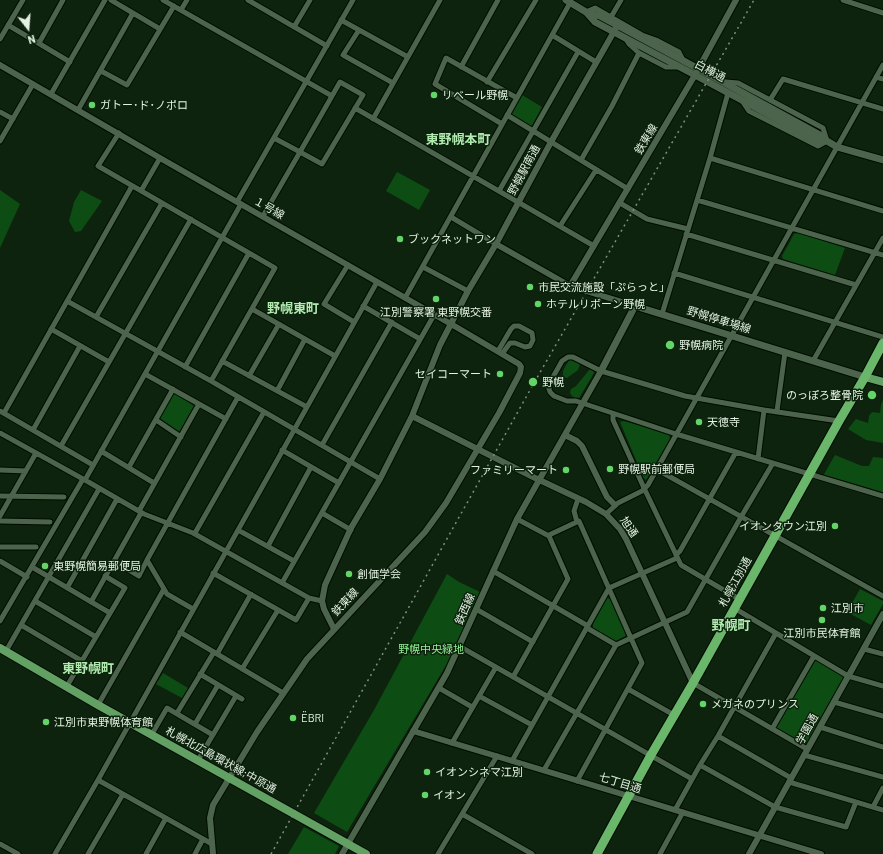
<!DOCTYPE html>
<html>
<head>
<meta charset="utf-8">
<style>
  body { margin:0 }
  #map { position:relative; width:883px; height:854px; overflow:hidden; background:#0d230d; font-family:Barlow,sans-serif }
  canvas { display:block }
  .north { position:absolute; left:8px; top:8px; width:40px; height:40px; -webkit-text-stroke:3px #0d230d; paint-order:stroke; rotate:163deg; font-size:11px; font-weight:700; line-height:16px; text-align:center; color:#e4f2e3 }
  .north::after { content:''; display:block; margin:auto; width:14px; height:18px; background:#e4f2e3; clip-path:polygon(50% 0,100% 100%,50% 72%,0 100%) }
</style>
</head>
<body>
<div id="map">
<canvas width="883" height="854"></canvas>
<div class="north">N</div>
</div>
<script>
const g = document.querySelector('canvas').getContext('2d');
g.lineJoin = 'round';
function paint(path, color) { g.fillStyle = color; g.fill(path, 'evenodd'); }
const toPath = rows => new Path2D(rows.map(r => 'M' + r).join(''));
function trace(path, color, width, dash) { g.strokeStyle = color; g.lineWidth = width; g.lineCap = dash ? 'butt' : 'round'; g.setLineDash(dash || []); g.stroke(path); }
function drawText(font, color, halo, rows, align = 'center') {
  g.font = font + ' Barlow,"Noto Sans JP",sans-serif'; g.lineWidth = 3; g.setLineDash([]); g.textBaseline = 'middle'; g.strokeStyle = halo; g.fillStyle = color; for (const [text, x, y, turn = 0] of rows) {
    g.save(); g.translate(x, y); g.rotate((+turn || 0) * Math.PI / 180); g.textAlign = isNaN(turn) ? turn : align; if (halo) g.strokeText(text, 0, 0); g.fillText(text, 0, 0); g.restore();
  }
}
paint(toPath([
  [522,95,542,107,531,127,511,114],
  [397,172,430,190,419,210,386,191],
  [0,190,20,204,0,248],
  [81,190,102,201,81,231,75,232,69,221,74,202],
  [798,233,845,248,835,275,783,259,782,256,794,234],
  [569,360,573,360,577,361,580,365,579,367,578,370,567,378,563,377,563,371],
  [590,369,593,370,594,373,579,398,576,399,571,395,570,392,571,389,576,386],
  [174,393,194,406,179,432,158,420],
  [883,400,883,443,866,440,848,429,856,419,868,423,869,416,872,412,880,413,881,404],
  [624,421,669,434,670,439,646,480,643,477,620,422],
  [835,455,862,466,869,466,873,457,883,458,883,494,823,476],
  [447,574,459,582,480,592,451,657,347,832,314,813,374,710],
  [860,589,883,601,883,604,871,625,847,612],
  [607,598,611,599,627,635,616,641,593,628,593,624],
  [814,659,846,677,807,745,775,727],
  [163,673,188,688,182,698,156,684],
  [304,827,339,846,335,854,288,854]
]), '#0d4d14');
const minor = toPath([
  [111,0,160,29],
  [163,0,332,96],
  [248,0,327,46],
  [843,0,883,13],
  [181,10,187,0],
  [586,12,595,8,642,35,656,40,679,52,684,62],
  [611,17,621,0],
  [341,20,408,57],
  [8,25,70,62],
  [294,27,310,0],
  [359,30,343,55,393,83],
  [552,35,596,62],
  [0,39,23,0],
  [626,39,629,44,639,53,666,67,678,67],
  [39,43,63,0],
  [461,67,498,0],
  [101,71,127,85,174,6],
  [876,77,883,79],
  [487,82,536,0],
  [726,82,738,83,823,128,827,141,818,146,749,111,743,102],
  [51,94,105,0],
  [770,100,783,79,883,109],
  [355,108,594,246],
  [78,110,133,13],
  [0,112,13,119],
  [507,115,628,189],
  [373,119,440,0],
  [502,124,435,84,446,58,517,98],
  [119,133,98,166,275,268,211,381],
  [0,141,33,84],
  [710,158,883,211],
  [581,160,612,106,639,53],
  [141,191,160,158],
  [499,191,578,52],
  [697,200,883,255],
  [237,202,353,0],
  [620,203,647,219,688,229],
  [263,216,300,152,340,82,363,95,322,164,300,152,274,138],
  [451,217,496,244],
  [560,226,596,170],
  [686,234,856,285],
  [348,265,324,304,354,322],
  [423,267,468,291],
  [674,273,883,337],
  [405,298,570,3],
  [67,301,211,381,380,479],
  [363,306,420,339],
  [252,309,335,356],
  [662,314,710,158,728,93],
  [96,317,162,203],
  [51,329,109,362],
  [498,351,511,329,514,326,519,326,532,333,533,340,530,346,525,347,515,343,510,343,502,354],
  [222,361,307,407],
  [813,361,883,238],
  [185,367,249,253],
  [145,374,226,419],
  [249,376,279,324],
  [277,391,305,339],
  [0,411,93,465],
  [777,411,785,352],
  [4,413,132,186],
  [613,414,613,420,644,488,681,565,739,599],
  [156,420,181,437],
  [839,421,764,410,685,396,601,371,573,357,568,357,562,361,549,384,549,389,550,392,554,396,567,401,576,401,676,434,883,496],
  [33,430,80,346],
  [0,433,83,479],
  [322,445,392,322],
  [61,446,191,219],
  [282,450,339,483],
  [101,451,154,483],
  [758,459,764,410],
  [129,467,173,389],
  [656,469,883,596],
  [0,470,26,471],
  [85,480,144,514,193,533,309,598,322,601],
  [0,496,64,497],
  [139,511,199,404],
  [322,513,351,530],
  [606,514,618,503,642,491,648,485,883,65],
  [0,516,36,453],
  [0,521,50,522],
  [577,522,574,511,578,499],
  [238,530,294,561],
  [195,533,264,412],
  [549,535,579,521,642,663,577,781],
  [268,546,311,467],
  [0,547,36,547],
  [676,555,680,551,736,452],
  [0,561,27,577],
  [114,561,139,576,147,560],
  [32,567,110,613],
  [493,571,588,626],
  [213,573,296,620,309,598],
  [282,583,434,315],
  [67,588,117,499],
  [35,601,96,637],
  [91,602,141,513],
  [734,608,848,676,883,686],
  [193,609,167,594,147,560,238,397],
  [476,609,533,642],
  [0,621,83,479,85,480,241,204],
  [21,625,82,661],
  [587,628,616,645],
  [180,632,283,693],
  [459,646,692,779],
  [864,649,883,654],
  [6,651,99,489],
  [217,654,251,594],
  [242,669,278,610],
  [200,674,242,699],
  [513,677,568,579,549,536,517,519],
  [693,683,807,749],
  [67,686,125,588,105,576],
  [439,688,472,707],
  [628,689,674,715],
  [479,696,532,725],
  [834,702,883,716],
  [98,705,164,589],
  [177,713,214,652],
  [195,724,218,685],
  [820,727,883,747],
  [772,729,814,656],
  [152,734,167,708,213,735],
  [718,736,791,778],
  [452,743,496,667],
  [804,755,883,777],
  [198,760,236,696],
  [512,761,609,588,677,558],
  [700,765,775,807,846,827,856,802],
  [544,770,616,645,687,612,741,517,773,463],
  [98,780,212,844],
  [789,782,883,810],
  [873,807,883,788],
  [675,810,700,765,718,736,776,633],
  [462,814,532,854],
  [0,844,18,854],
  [55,854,98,780,377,282],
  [88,854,123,794],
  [146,854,166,818],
  [195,854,203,839],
  [438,854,497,756],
  [660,854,683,812]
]);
const tertiary = toPath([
  [0,65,160,158,451,324,519,364,521,367,520,373,499,413,446,503,425,532,307,659,257,732,213,805,210,818,213,854],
  [496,244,570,286,635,306],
  [570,286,695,75,736,0],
  [412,416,531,476,586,502,606,514,620,529,626,539,693,683],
  [565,435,577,441,582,446,607,497,615,505],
  [334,629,324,609,322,601,325,585,351,528,380,479,412,416,440,345,468,291,496,244,551,142,616,28],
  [413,731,821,854],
  [342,854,447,673,517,519,601,371],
  [749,854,883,614]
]);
const secondary = toPath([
  [566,0,586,12,600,16,723,82,820,135,827,141,837,147,883,160],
  [587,13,595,22,695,75,816,140,826,141],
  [601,371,635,306,865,377]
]);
const primary = toPath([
  [865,377,883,382],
  [0,648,98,705,366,854]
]);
const trunk = toPath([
  [597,854,651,755,693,683,839,421,865,377,883,343]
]);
trace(minor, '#000b00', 7);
trace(tertiary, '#000b00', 8);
trace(secondary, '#000b00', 9);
trace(primary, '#000b00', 10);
trace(trunk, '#000b00', 11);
trace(minor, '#4c644c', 5);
trace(tertiary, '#4c644c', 6);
trace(secondary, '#4c644c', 7);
trace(primary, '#62a163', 8);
trace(trunk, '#6ab66b', 9);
trace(toPath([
  [271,854,534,383,754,0]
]), '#7e907e', 1.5, [2, 4]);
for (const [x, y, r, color] of [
  [434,95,4,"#63d468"],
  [92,105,4,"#63d468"],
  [400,239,4,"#63d468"],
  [530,287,4,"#63d468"],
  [436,299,4,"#63d468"],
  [538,304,4,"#63d468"],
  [670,345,5,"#63d468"],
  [500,374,4,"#63d468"],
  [533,382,5,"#63d468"],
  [872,395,5,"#63d468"],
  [699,422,4,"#63d468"],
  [610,469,4,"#63d468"],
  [566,470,4,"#63d468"],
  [835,526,4,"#63d468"],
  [45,566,4,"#63d468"],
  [349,574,4,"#63d468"],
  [823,608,4,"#63d468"],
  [822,620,4,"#63d468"],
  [703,704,4,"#63d468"],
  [293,718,4,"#63d468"],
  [46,722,4,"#63d468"],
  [427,772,4,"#63d468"],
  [425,795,4,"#63d468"]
]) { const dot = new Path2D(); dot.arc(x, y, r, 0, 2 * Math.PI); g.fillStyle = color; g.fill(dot); trace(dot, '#0d230d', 1.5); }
drawText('11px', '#e4f2e3', '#0d230d', [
  ["白樺通",710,71,28],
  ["鉄東線",646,139,-59],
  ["野幌駅南通",524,170,-62],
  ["１号線",269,208,30],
  ["野幌停車場線",719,320,17],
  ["旭通",629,527,56],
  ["札幌江別通",735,582,-61],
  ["鉄東線",345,602,-47],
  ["鉄西線",465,609,-66],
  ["学園通",807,729,-61],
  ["札幌北広島環状線;中原通",221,760,29],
  ["七丁目通",620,783,17]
]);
drawText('11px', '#e4f2e3', '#0d230d', [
  ["リベール野幌",442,95],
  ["ガトー･ド･ノポロ",100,105],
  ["ブックネットワン",408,239],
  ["市民交流施設「ぷらっと」",538,287],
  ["ホテルリボーン野幌",546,304],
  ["江別警察署 東野幌交番",436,312,"center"],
  ["野幌病院",679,345],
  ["セイコーマート",492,374,"right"],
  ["野幌",542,382],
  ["のっぽろ整骨院",863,395,"right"],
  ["天徳寺",707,422],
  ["野幌駅前郵便局",618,469],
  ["ファミリーマート",558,470,"right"],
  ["イオンタウン江別",827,526,"right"],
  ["東野幌簡易郵便局",53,566],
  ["創価学会",357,574],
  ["江別市",831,608],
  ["江別市民体育館",822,633,"center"],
  ["メガネのプリンス",711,704],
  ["ËBRI",301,718],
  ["江別市東野幌体育館",54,722],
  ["イオンシネマ江別",435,772],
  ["イオン",433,795]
], 'left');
drawText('11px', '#94f095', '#0d230d', [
  ["野幌中央緑地",431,649]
]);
drawText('bold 13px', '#b1ebb0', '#0d230d', [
  ["東野幌本町",458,140],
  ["野幌東町",293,309],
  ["野幌町",731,626],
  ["東野幌町",88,669]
]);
</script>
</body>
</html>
